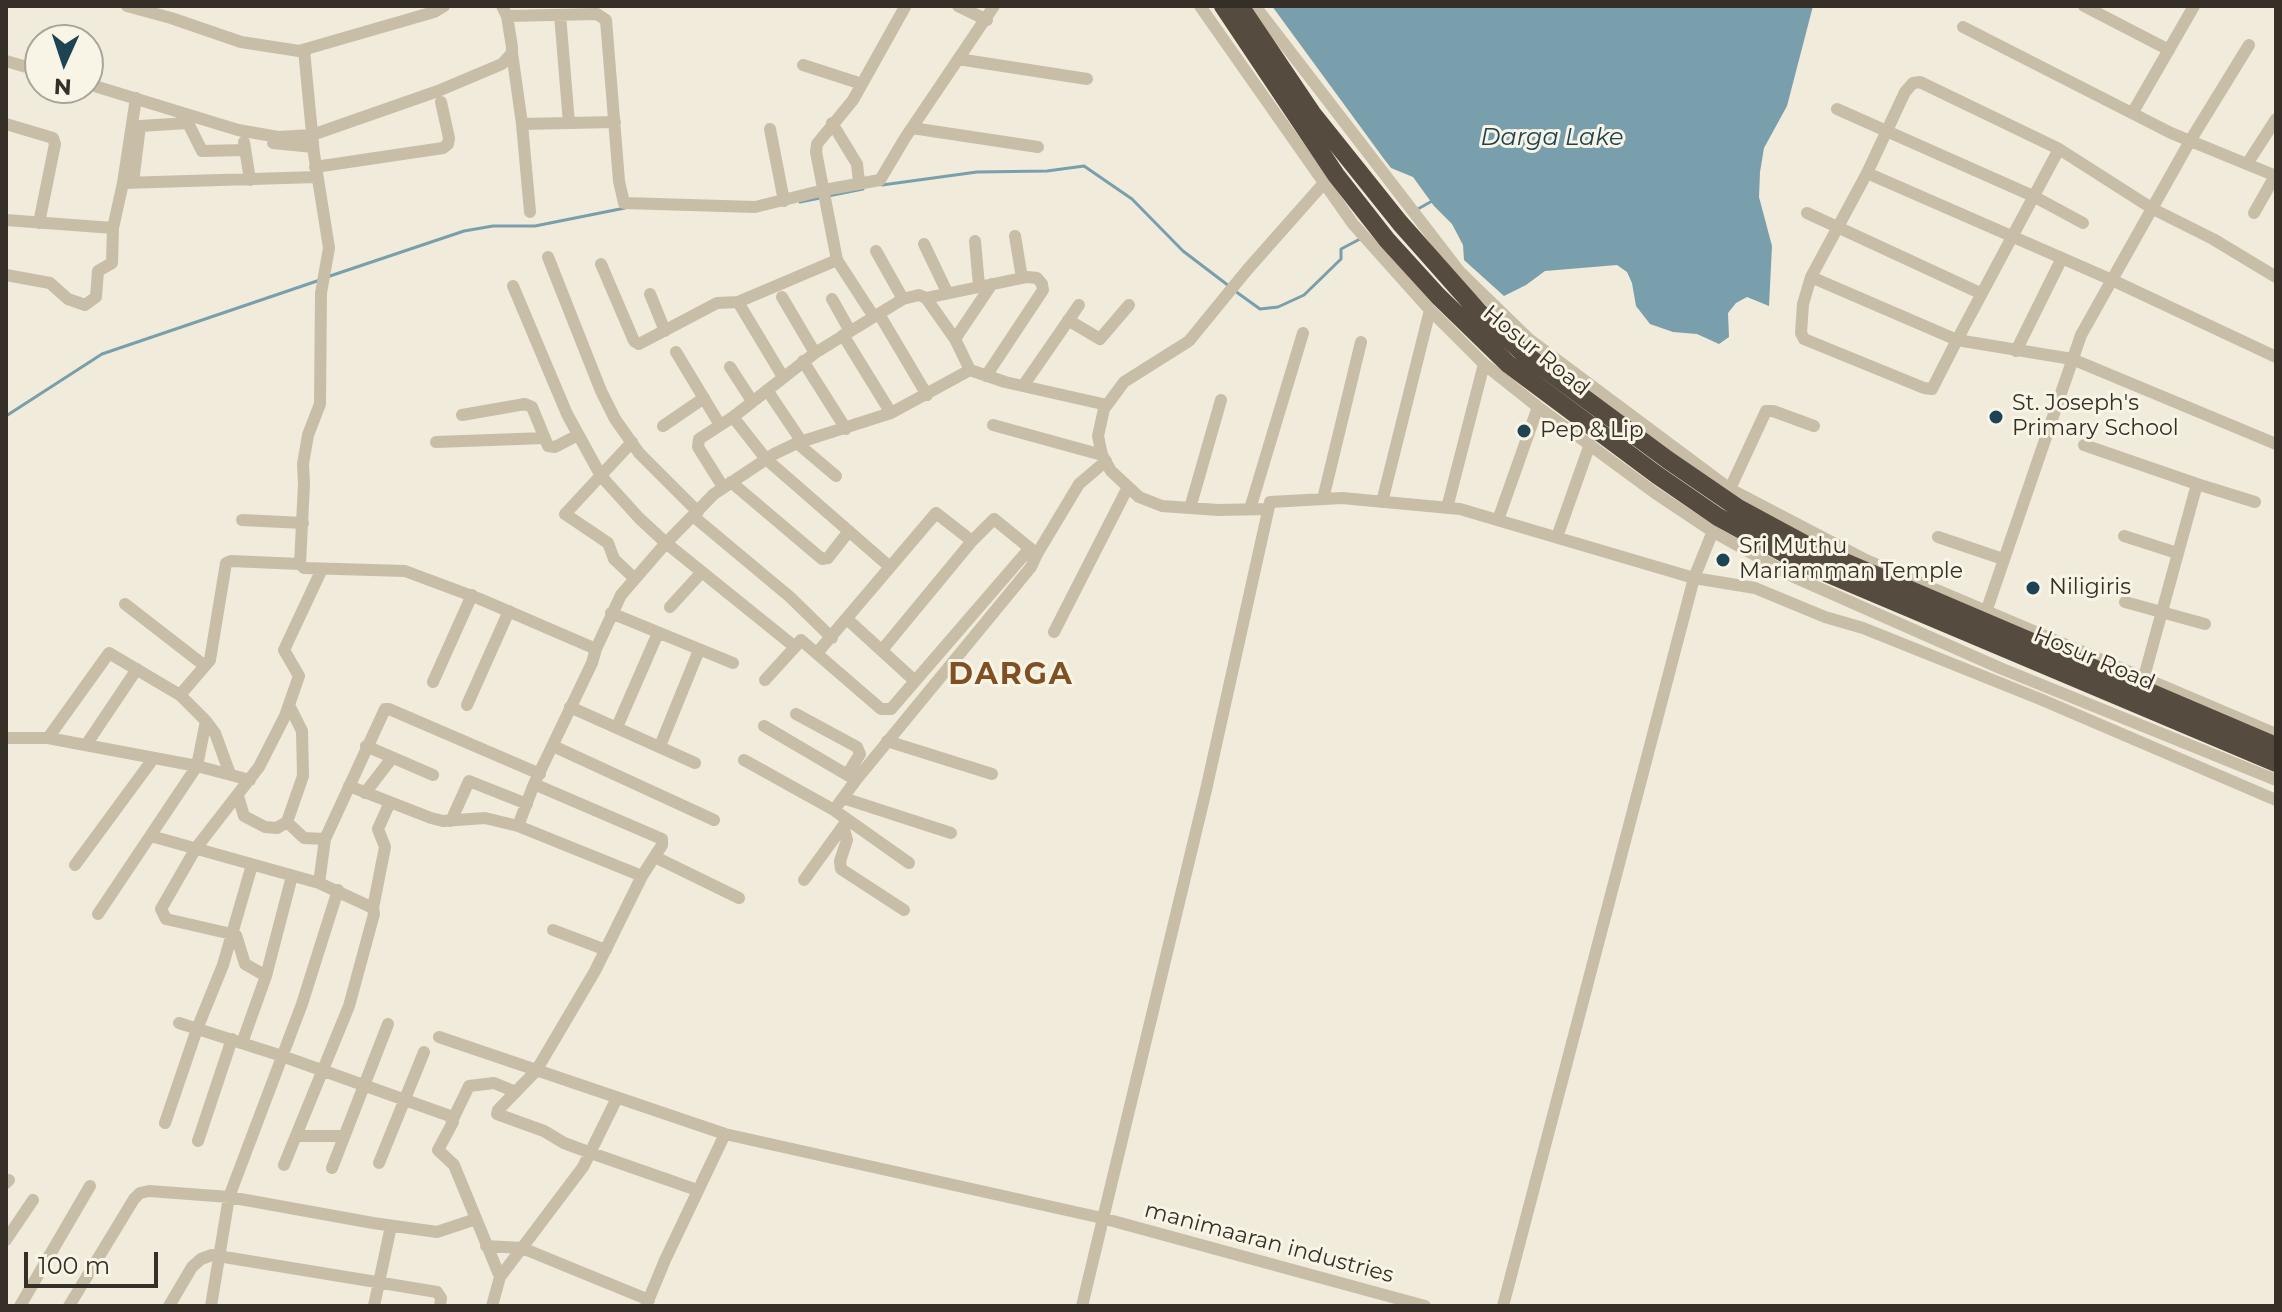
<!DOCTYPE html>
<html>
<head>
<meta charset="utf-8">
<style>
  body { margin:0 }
  #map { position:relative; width:2282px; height:1312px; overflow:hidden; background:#f0ebda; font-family:Montserrat,sans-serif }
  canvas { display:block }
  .frame { position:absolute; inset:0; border:8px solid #352f27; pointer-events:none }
  .north { position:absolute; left:24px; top:24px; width:80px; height:80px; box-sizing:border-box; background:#f8f4e6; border:2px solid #aaa59a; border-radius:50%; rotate:183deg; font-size:22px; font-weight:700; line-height:32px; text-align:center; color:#352f27 }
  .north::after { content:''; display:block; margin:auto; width:28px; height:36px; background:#1e4454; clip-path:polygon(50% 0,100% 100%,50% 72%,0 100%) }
  .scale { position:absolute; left:24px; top:1252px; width:134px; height:36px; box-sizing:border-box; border:4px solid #352f27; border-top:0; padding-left:10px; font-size:24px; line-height:28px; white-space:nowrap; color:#352f27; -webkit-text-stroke:6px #f8f4e6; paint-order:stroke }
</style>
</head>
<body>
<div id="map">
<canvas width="2282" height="1312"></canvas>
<div class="frame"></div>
<div class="north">N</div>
<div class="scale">100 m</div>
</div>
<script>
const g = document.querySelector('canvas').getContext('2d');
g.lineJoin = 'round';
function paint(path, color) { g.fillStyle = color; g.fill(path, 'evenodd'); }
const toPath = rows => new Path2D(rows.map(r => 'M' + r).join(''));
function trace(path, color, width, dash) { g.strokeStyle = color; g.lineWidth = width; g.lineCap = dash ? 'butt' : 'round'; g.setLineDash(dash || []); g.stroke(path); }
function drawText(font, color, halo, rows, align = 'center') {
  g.font = font + ' Montserrat,sans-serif'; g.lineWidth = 6; g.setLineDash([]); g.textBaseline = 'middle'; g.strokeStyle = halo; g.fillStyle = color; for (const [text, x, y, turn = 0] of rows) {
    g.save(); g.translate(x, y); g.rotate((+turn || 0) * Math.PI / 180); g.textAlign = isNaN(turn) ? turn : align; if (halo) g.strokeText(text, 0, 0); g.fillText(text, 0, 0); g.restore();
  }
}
paint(toPath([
  [1272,6,1813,6,1787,106,1764,148,1760,172,1759,197,1772,246,1769,306,1747,297,1736,303,1728,313,1729,337,1719,344,1697,334,1673,332,1650,324,1636,306,1632,283,1627,272,1617,265,1545,271,1526,285,1504,296,1464,260,1463,245,1452,224,1434,206,1413,177,1391,168,1384,159]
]), '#7a9fac');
trace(toPath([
  [882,185,977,172,1047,171,1084,166,1132,199,1183,251,1229,286],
  [828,196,863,189],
  [800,202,820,198],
  [1416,210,1434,200],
  [327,277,464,231,493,226,535,226,625,208],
  [1235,291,1260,309,1278,307,1304,295,1341,259,1341,249,1360,239],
  [6,416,102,354,320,280]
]), '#7a9fac', 3);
trace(toPath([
  [127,6,171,18,241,42,299,51,434,12,444,6],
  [958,6,987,20],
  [1200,6,1353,224,1430,310,1484,364,1538,407,1655,493,1712,531,1794,577,2000,668,2276,780],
  [1255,6,1459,271,1529,339,1730,489,1866,560,2276,734],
  [2084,6,2169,50],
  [560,15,569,123],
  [507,16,597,14,606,20,619,181,624,203,755,207,824,190,880,180,905,138,994,6],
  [1963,27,2171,133,2276,176],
  [304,50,314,154,329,248,321,293,320,404,308,435,303,464,304,484,300,564,304,568,405,571,480,599,596,649,621,595,666,543,714,494,774,454,797,443,891,413,970,370],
  [512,53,522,124,530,212],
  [958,59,1087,79],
  [6,61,40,71],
  [803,65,862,84],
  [88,84,238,130,278,137,312,135,438,91,502,64,512,53,512,47,507,16,502,6],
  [1837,109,2033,196,2083,223],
  [2133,112,2194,6],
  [832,123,857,164,859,182],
  [6,124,53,138,55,144,39,223],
  [522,124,615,122],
  [912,128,1038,147],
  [770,129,784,201],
  [244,142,250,180],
  [273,143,313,147],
  [2059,149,1957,340,2072,359,2276,444],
  [2247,164,2276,119],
  [315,167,443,148,448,144,449,138,441,102],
  [1867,173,2112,280,2276,357],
  [133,182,140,126,188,123,202,151,245,150],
  [123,183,136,98],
  [1807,213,1980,293],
  [2254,213,2275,176],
  [6,220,113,228,123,183,317,177],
  [1015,236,1022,278],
  [975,241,979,286],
  [924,244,947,292],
  [876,251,903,299],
  [548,257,601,391,615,419,639,453,698,512],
  [837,260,874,317],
  [601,264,634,341,639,344,717,303,738,302,837,260,816,152,817,144,853,100,905,7],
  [6,275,50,283,68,299,85,305,96,297,98,271,112,263,113,228],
  [1811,277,1803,304,1801,333,1804,339,1924,388,1932,389,1957,340,1811,277,1867,173,1905,92,1913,83,1920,82,2059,149,2153,209,2213,239,2276,277],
  [513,286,567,414,601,476,639,518,666,543,795,647,801,640,881,709,891,709,1030,548],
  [650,294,665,331],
  [782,297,815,353,903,299,919,295,926,298,955,339,970,370,1005,382,1107,405],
  [926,298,1027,277,1037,278,1042,284,1043,290,986,376],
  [832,299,850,331],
  [738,302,783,377],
  [879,314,927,395],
  [1068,320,1100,339,1129,305],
  [843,335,891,413],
  [955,339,992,284],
  [2016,351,2062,258],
  [676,352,720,425],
  [803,361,846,429],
  [730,367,752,401],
  [1023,386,1079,305],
  [767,390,802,442],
  [462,415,525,404,532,407,548,446,555,447,578,435],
  [733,417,766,459,890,567],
  [993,425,1102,455],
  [663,426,704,398],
  [436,442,545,438],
  [632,442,565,514,608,543,614,559,635,579],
  [797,443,836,476],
  [2084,445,2197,484,2144,677],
  [731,482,822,559,828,558,849,531],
  [2197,484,2255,502],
  [723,487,698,447,699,439,733,417,815,353],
  [1728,493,1766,411,1773,411,1814,426],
  [1323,499,1361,342],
  [1382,502,1430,310],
  [1190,508,1221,400],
  [1447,508,1484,364],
  [1250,509,1303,333],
  [1268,509,1218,510,1162,506,1139,497,1111,471,1102,455,1098,436,1104,409,1124,382,1189,341,1247,270,1324,183],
  [693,516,790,597,832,638],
  [242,520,303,523],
  [1498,520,1538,407],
  [2124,536,2177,553],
  [1557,537,1590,444],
  [1938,537,2003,559],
  [2125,602,2205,624],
  [125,604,205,666],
  [670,607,702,572],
  [1986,612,2081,335,2190,141,2249,45],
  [611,613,733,663],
  [847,619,915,681],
  [1054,632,1128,487],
  [882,650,972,541],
  [817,653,936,513,972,541,994,519,1037,554,1079,484,1106,461],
  [765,680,795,647],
  [433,682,472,595],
  [180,695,210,660,226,563,231,561,300,564],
  [289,705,302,731,303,776,287,822,304,838,325,839],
  [467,705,509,611],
  [570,707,695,763],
  [796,714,857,747,860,754,847,775],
  [764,726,856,780],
  [617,727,658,633],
  [6,738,48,738,197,766,250,780],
  [48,738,109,653,180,695,206,721,215,733,230,774],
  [887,741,992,774],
  [86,745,137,669],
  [366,746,433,775],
  [553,746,714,820],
  [660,746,699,650],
  [744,760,834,810,909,863],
  [534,784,662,839,662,845,642,876],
  [349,786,431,818,443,821,485,818,518,826,642,876,595,971,536,1071,498,1110,497,1114,544,1131,564,1143,591,1153,697,1190],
  [365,793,392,758],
  [238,796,244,816,265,827,277,828,287,822],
  [843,798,951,833],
  [834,810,856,780,1031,567,1037,554],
  [451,821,469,781,527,804],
  [518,826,534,784,592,663,596,649],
  [843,826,847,840,840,861,841,869,904,910],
  [151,836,319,883,373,908,374,914,349,1006,284,1165],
  [655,857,739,898],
  [75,865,153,759],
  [804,880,846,822],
  [319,883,325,839,385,709,389,709,540,774],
  [373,908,385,847,378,829,390,802],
  [98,914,197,766,206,721],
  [553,930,606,950],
  [266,976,245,964,236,935,166,919,161,909,196,848,259,767,285,716,299,676,284,650,322,569],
  [179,1023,282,1056,450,1116,453,1122,438,1150,454,1165,500,1277],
  [439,1037,725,1134,1102,1218,1425,1306],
  [242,1043,266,976,292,876],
  [453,1119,469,1086,494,1083,516,1092],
  [165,1123,197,1029,223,965,252,865],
  [296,1136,344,1136],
  [198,1141,232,1039],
  [379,1163,424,1052],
  [332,1168,388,1024],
  [6,1183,9,1180],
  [6,1240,33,1200],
  [486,1246,522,1248,649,1300],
  [20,1306,90,1186],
  [69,1306,134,1199,140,1193,149,1191,229,1197,373,1223,437,1232,476,1219],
  [169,1306,192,1267,201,1259,212,1255,437,1292,441,1298,440,1306],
  [211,1306,229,1197,302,1004,338,890],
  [374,1306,391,1226],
  [492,1306,500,1277,583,1167,617,1098],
  [646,1306,665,1260,725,1134],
  [1082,1306,1206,790,1270,502,1342,498,1460,509,1694,578,1715,526],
  [1503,1306,1694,578,1755,588,1825,617,1863,628,2040,699,2276,800]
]), '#c8bea7', 12);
trace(toPath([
  [1223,6,1336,175,1387,240,1438,296,1508,364,1657,475,1718,517,1800,562,2276,763],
  [1240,6,1312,113,1400,223,1478,311,1522,352,1668,460,1738,508,1812,548,2276,746]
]), '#554b3f', 18);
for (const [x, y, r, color] of [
  [1996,417,8,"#1e4454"],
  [1524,431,8,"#1e4454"],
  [1723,560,8,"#1e4454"],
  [2033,588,8,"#1e4454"]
]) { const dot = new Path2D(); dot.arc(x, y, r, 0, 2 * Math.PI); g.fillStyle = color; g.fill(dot); trace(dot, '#f8f4e6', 3); }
drawText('22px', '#352f27', '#f8f4e6', [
  ["Hosur Road",1536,351,39],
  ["Hosur Road",2094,659,23],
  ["manimaaran industries",1269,1243,15]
]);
drawText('22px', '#352f27', '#f8f4e6', [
  ["St. Joseph's",2012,404],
  ["Primary School",2012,429],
  ["Pep & Lip",1540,431],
  ["Sri Muthu",1739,547],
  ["Mariamman Temple",1739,572],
  ["Niligiris",2049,588]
], 'left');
drawText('italic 24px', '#1e4454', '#f8f4e6', [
  ["Darga Lake",1552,138]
]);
g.letterSpacing = '2px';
drawText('bold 30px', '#804f23', '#f8f4e6', [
  ["DARGA",1011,675]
]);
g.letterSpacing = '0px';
</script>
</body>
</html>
